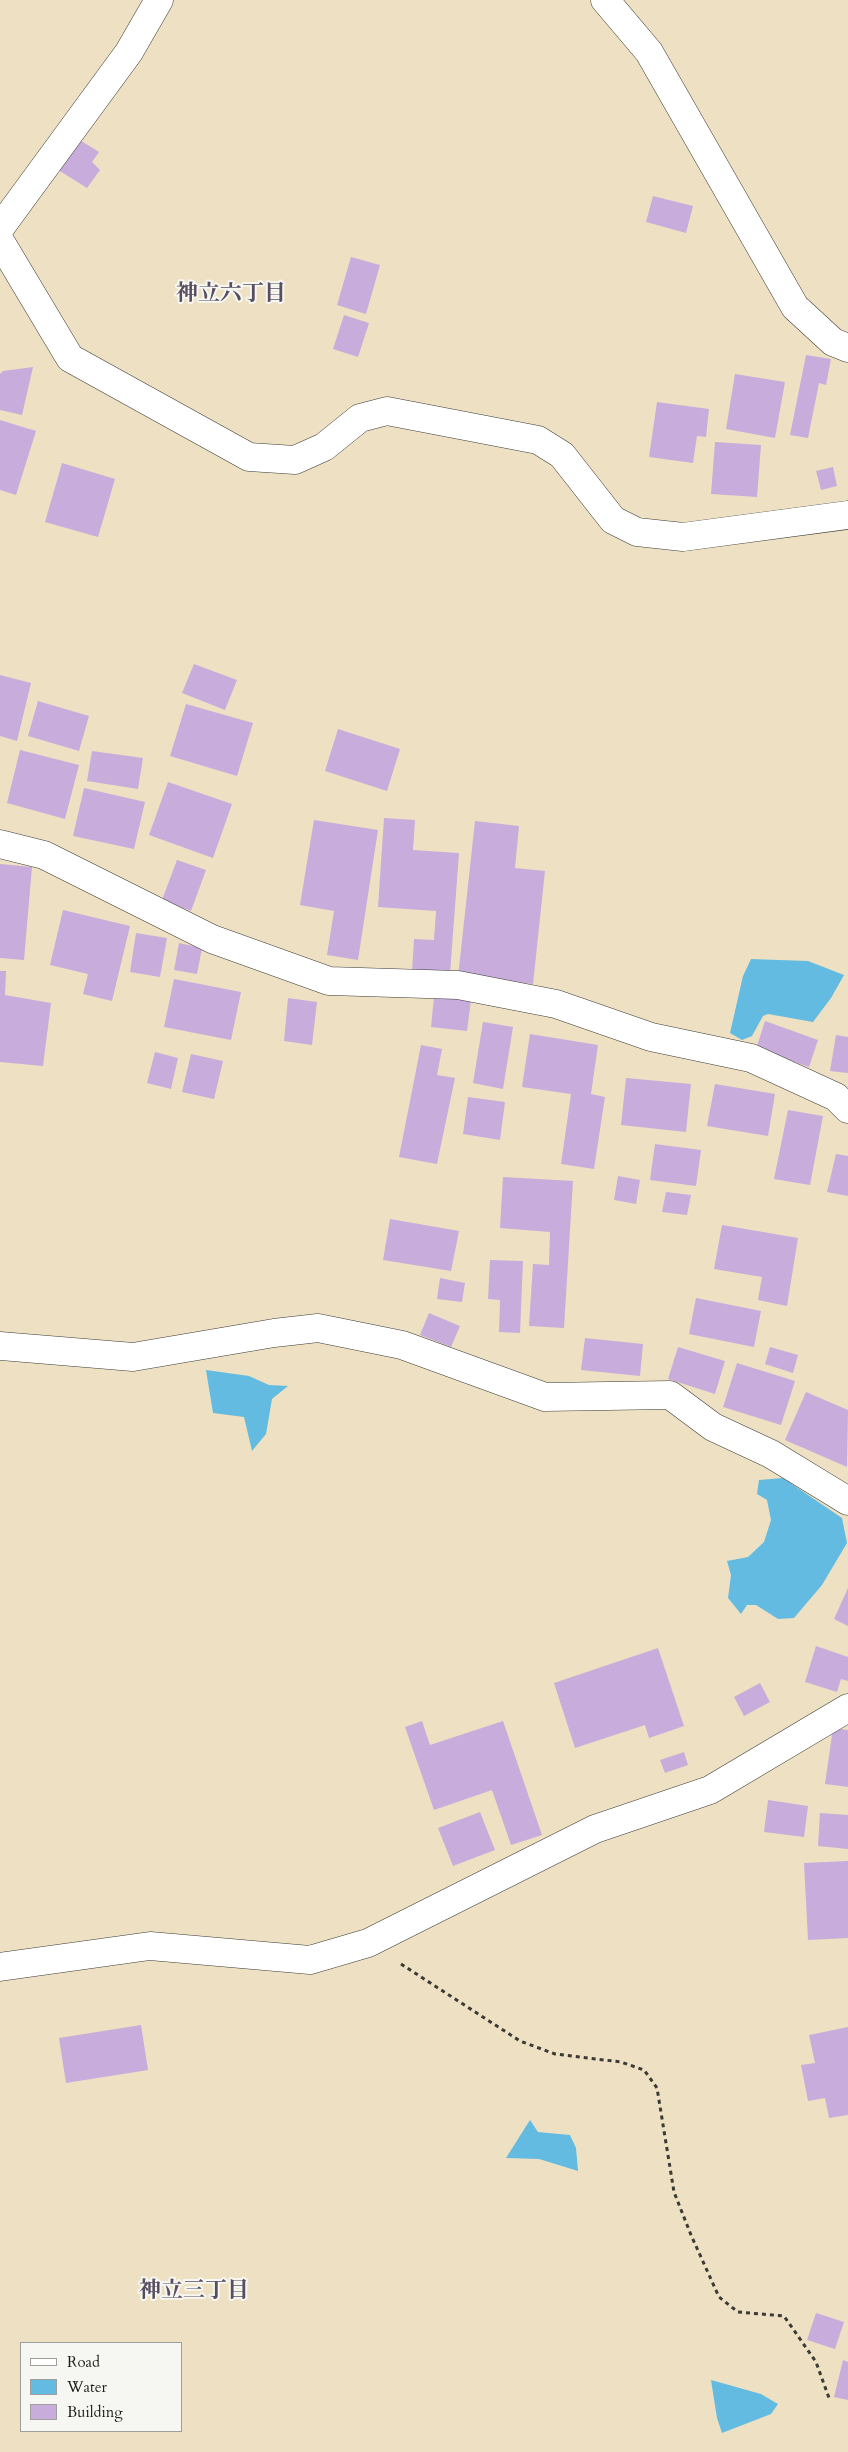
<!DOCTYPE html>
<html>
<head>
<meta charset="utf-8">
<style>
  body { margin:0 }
  #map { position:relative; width:848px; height:2452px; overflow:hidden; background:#eee1c3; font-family:Cardo,serif }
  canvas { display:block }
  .legend { position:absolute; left:20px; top:2342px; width:162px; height:90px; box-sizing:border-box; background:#f6f6f2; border:1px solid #9f9f9c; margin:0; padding:6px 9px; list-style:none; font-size:15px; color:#1c1c1c }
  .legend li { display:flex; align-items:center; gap:10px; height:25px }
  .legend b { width:25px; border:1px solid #9f9f9c }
</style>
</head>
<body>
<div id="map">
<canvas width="848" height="2452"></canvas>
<ul class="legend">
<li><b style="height:6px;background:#fff"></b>Road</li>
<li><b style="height:14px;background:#64bbe1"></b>Water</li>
<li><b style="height:14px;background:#c8acdb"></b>Building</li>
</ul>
</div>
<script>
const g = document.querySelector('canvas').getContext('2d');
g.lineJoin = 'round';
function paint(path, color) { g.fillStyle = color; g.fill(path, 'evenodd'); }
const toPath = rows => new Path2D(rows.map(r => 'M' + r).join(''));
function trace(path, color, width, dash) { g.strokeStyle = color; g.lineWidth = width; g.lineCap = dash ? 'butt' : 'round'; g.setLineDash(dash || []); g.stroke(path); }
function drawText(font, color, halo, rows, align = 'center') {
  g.font = font + ' Cardo,"Noto Serif JP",serif'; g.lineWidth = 4; g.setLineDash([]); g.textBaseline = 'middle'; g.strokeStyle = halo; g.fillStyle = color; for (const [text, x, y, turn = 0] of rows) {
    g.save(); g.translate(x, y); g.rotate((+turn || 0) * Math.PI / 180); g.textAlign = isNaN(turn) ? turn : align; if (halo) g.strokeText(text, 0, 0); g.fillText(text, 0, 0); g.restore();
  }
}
paint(toPath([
  [751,959,808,961,844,975,831,998,813,1022,768,1014,763,1016,752,1036,742,1040,730,1033,743,976],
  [206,1370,249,1376,269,1385,288,1386,272,1399,266,1434,252,1451,244,1417,213,1413],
  [783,1478,842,1518,847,1543,822,1585,794,1618,778,1619,756,1605,747,1605,741,1614,728,1598,731,1575,727,1561,748,1557,764,1542,771,1520,767,1500,757,1494,759,1480],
  [530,2120,538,2132,570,2135,576,2148,578,2171,539,2159,506,2158],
  [711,2380,761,2394,778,2404,771,2414,722,2433,717,2418]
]), '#64bbe1');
paint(toPath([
  [75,137,99,152,92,162,100,170,87,188,55,168],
  [653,196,693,206,686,233,646,222],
  [351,257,380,265,366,314,337,305],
  [344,315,369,323,358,357,333,349],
  [806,355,831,359,826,385,819,383,808,438,790,435],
  [33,367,22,415,0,410,0,374,3,371],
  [735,374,785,382,775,438,726,429],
  [657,402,709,409,706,437,697,436,693,463,649,457],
  [0,420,36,431,16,495,0,490],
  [715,442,761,445,757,497,711,494],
  [62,463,115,479,98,537,45,522],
  [833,467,837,486,821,490,816,471],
  [194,664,237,680,225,710,182,693],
  [0,675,31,683,17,741,0,736],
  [38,701,89,716,79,751,28,736],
  [186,704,253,723,237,776,170,756],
  [338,729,400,749,387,791,325,771],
  [20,750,79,765,65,819,7,803],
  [92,751,143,758,138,789,87,781],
  [168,782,232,804,213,858,149,835],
  [84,788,145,802,134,849,73,836],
  [384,818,415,820,413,850,459,853,450,974,412,971,414,939,434,940,436,911,378,907],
  [314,820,378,830,358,960,327,955,334,911,300,905],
  [475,821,519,826,515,868,545,871,533,984,458,977],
  [177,860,206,870,191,911,162,900],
  [0,864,32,867,24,960,0,958],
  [63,910,130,926,112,1001,83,994,88,974,50,965],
  [136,933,167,938,160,977,130,972],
  [179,943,202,948,197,974,174,970],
  [0,971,6,971,5,995,51,1003,43,1066,0,1062],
  [174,979,241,992,231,1040,164,1027],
  [434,997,471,1000,467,1031,431,1027],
  [288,998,317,1002,312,1045,284,1041],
  [765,1021,818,1040,809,1067,756,1049],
  [483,1022,513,1027,503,1089,473,1083],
  [530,1034,598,1045,591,1094,605,1097,594,1169,561,1164,571,1094,522,1087],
  [836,1035,848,1037,848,1073,830,1071],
  [421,1045,442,1049,437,1075,455,1078,437,1164,399,1157],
  [155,1052,178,1058,171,1089,147,1083],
  [191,1054,223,1061,214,1099,182,1092],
  [626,1078,691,1084,686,1132,621,1125],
  [715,1084,775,1094,768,1136,707,1126],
  [468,1097,505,1102,500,1140,463,1134],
  [788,1110,823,1116,810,1185,774,1179],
  [655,1144,701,1150,696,1186,650,1180],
  [836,1154,848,1156,848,1196,827,1192],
  [618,1176,640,1180,636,1204,614,1200],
  [503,1177,573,1181,564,1328,529,1326,533,1264,549,1265,550,1232,500,1228],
  [666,1192,691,1195,687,1215,662,1212],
  [390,1219,459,1231,451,1271,383,1260],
  [722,1225,798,1238,787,1306,758,1300,762,1277,714,1269],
  [490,1260,523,1261,520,1333,499,1332,500,1300,488,1299],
  [440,1278,465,1283,462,1302,437,1299],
  [696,1298,761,1311,754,1347,689,1334],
  [429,1313,460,1326,451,1347,420,1335],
  [585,1338,643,1344,640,1376,581,1370],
  [678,1347,725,1361,715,1394,668,1379],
  [770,1347,798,1355,793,1373,765,1364],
  [737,1363,795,1381,781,1425,723,1407],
  [806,1392,848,1410,847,1467,785,1440],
  [848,1588,848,1626,834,1619],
  [816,1646,848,1657,848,1681,841,1679,837,1692,805,1682],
  [658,1648,684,1726,649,1738,645,1725,575,1748,554,1683],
  [760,1683,770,1702,744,1716,734,1697],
  [422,1721,430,1745,503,1721,542,1835,511,1845,492,1790,434,1810,405,1727],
  [833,1728,848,1730,848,1787,825,1784],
  [684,1752,688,1765,665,1773,660,1760],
  [768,1800,808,1806,804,1837,764,1832],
  [480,1812,495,1850,453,1866,438,1828],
  [820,1813,848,1815,848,1849,818,1846],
  [848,1861,848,1938,808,1940,804,1863],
  [141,2025,148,2070,66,2083,59,2038],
  [848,2027,848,2115,829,2118,825,2098,808,2101,801,2065,815,2063,809,2035],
  [816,2313,844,2322,835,2349,807,2340],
  [843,2360,848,2362,848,2400,834,2397]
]), '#c8acdb');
const minor = toPath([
  [605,0,649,52,795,307,833,342,848,348],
  [0,228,129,52,159,0],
  [0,241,70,358,249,457,295,460,324,447,360,418,387,411,538,440,562,455,613,520,637,532,683,537,848,515],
  [0,844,44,855,212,939,329,981,458,985,556,1004,651,1037,751,1058,836,1097,848,1109],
  [0,1346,133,1357,274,1333,318,1328,402,1345,545,1397,670,1395,713,1427,771,1454,848,1501],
  [0,1967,150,1946,310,1960,368,1943,595,1829,710,1790,848,1708]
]);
trace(minor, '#3c3a35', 29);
trace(toPath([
  [401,1964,520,2041,555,2054,621,2062,644,2070,657,2088,674,2192,691,2235,719,2297,738,2312,784,2316,816,2362,829,2398]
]), '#3c3a35', 3, [4, 4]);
trace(minor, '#fff', 28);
drawText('bold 22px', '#584e5f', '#f6f6f2', [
  ["神立六丁目",231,295],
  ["神立三丁目",194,2292]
]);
</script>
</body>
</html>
